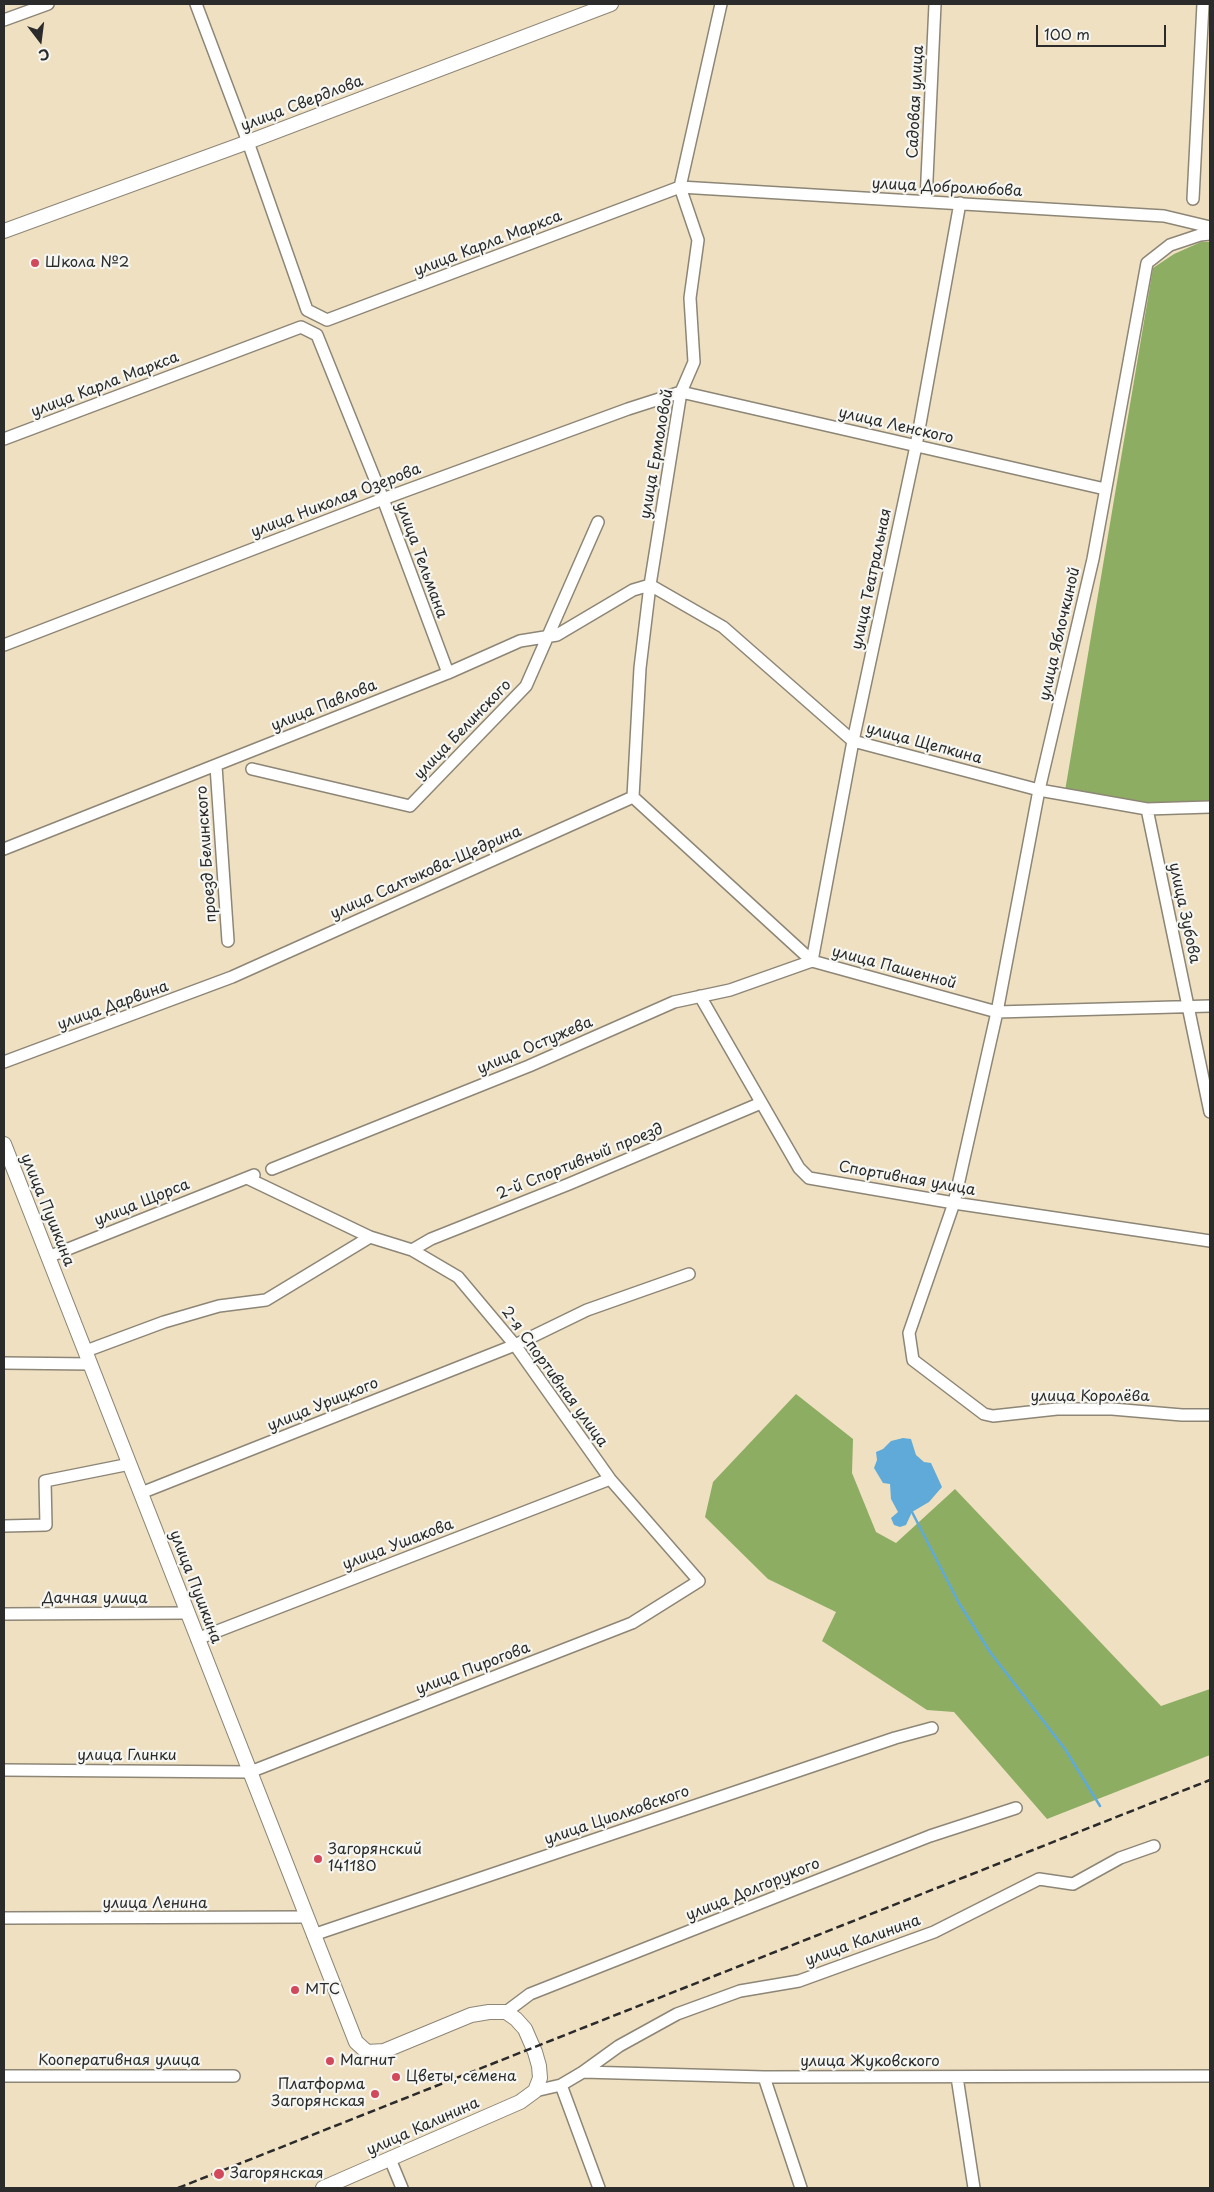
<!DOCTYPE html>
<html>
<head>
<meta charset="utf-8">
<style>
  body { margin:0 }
  #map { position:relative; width:1214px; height:2192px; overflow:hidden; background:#efe0c2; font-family:"Playpen Sans",sans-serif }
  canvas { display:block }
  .frame { position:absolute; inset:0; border:5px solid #2b2b2b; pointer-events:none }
  .north { position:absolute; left:15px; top:15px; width:50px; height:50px; -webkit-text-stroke:4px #f6f6f2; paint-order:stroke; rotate:165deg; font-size:14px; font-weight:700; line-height:20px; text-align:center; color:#2b2b2b }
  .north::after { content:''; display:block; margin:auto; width:18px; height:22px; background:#2b2b2b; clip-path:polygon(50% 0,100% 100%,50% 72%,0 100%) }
  .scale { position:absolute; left:1036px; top:25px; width:130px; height:22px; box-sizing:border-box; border:2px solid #2b2b2b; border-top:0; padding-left:6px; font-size:15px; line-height:18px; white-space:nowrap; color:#2b2b2b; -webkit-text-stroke:4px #f6f6f2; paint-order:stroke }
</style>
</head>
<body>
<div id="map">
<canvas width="1214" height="2192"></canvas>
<div class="frame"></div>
<div class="north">С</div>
<div class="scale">100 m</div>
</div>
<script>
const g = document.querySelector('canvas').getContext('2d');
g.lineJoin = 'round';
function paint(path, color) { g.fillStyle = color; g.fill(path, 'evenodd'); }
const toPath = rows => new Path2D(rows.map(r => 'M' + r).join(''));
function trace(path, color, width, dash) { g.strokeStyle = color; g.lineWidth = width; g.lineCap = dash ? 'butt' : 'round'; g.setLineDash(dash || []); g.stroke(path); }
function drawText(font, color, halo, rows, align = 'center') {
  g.font = font + ' "Playpen Sans",sans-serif'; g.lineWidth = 4.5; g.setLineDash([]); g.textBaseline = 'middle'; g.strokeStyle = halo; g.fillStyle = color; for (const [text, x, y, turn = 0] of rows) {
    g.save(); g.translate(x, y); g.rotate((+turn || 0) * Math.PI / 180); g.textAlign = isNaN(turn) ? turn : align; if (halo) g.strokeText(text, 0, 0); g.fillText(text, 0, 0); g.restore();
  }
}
paint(toPath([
  [1201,242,1210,242,1210,801,1158,804,1065,791,1153,268,1174,254],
  [796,1394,853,1439,852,1473,876,1532,896,1543,955,1489,1161,1706,1210,1689,1210,1755,1047,1819,954,1712,927,1710,822,1641,836,1612,768,1579,705,1517,713,1482]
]), '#8cad62');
paint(toPath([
  [903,1438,911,1439,916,1455,924,1462,931,1463,942,1487,929,1502,912,1512,906,1525,900,1527,894,1525,891,1518,898,1512,891,1499,890,1484,883,1483,874,1468,877,1460,876,1452,883,1449,891,1441]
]), '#5faad8');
trace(toPath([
  [912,1512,959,1603,990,1652,1065,1749,1100,1806]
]), '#5faad8', 2.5);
const minor = toPath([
  [196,4,248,142,307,310,327,320,680,187,1164,216,1210,227],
  [4,20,48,4],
  [1193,199,1203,4],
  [926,201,935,4],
  [1210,234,1200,235,1170,245,1147,263,1093,559,1039,790,997,1012,954,1203,909,1333,913,1360,984,1414,993,1416,1057,1409,1112,1409,1182,1415,1210,1415],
  [4,439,301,327,317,335,383,499,448,673],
  [650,585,723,627,853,741,1039,790,1147,809,1210,807],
  [4,645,383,499,628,409,681,392,1105,489],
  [216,766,228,941],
  [252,769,410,806,526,686,598,522],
  [633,797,640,668,650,585,681,392,694,362,690,298,698,240,680,187,721,4],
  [633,797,812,961,997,1012,1210,1006],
  [1147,809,1210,1112],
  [4,849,448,673,520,641,557,635,633,590,650,585],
  [700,996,799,1168,809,1178,954,1203,1210,1241],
  [4,1062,232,977,633,797],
  [272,1169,529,1066,674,1002,730,990,812,961,853,741,916,446,960,203],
  [412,1250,431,1239,569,1184,761,1103],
  [48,1257,254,1175],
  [86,1351,164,1322,219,1306,266,1300,370,1237],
  [4,1363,91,1364],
  [141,1493,515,1345,587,1310,689,1274],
  [4,1526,46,1525,45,1481,130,1464],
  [4,1614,187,1613],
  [197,1639,610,1479],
  [4,1770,250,1772,632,1623,699,1581,610,1479,515,1345,458,1277,412,1250,370,1237,247,1178],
  [4,1918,306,1917],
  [313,1935,895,1738,932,1728],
  [506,2012,530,1994,930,1836,1016,1808],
  [583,2072,619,2046,677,2014,740,1991,799,1981,934,1932,1039,1879,1073,1884,1120,1858,1154,1846],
  [4,2076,234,2076],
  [764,2077,801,2188],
  [957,2077,974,2188],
  [561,2085,599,2188],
  [535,2091,561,2085,583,2072,764,2077,1210,2076],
  [390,2159,402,2188]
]);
const major = toPath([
  [4,231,248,142,611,4],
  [4,1144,356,2042,367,2052,384,2051,471,2015,489,2012,506,2012,516,2019,525,2029,535,2052,539,2066,540,2078,535,2091,520,2102,323,2188]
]);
trace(minor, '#8d8676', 14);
trace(major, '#8d8676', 16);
trace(minor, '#fff', 11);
trace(major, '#fff', 14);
trace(toPath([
  [178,2188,1210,1780]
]), '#2b2b2b', 2.5, [8, 4]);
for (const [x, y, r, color] of [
  [35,263,5,"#d1495b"],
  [318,1859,5,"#d1495b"],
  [295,1990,5,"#d1495b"],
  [330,2061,5,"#d1495b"],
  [396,2077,5,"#d1495b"],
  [375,2094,5,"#d1495b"],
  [219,2174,6,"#d1495b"]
]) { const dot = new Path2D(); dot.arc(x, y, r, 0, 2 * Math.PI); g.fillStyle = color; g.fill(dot); trace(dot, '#f6f6f2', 2); }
drawText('15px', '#2b2b2b', '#f6f6f2', [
  ["Садовая улица",916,102,-87],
  ["улица Свердлова",302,104,-21],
  ["улица Добролюбова",947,188,3],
  ["улица Карла Маркса",488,244,-21],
  ["улица Карла Маркса",105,385,-21],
  ["улица Ленского",896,426,13],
  ["улица Ермоловой",657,454,-80],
  ["улица Николая Озерова",336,501,-21],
  ["улица Тельмана",421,560,70],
  ["улица Театральная",872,579,-78],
  ["улица Яблочкиной",1060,634,-77],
  ["улица Павлова",324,706,-22],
  ["улица Белинского",463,730,-46],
  ["улица Щепкина",924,744,15],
  ["проезд Белинского",207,854,-94],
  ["улица Салтыкова-Щедрина",426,873,-24],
  ["улица Зубова",1184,913,78],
  ["улица Пашенной",894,968,15],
  ["улица Дарвина",113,1006,-20],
  ["улица Остужева",535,1046,-23],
  ["2-й Спортивный проезд",580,1162,-22],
  ["Спортивная улица",907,1179,10],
  ["улица Щорса",142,1203,-22],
  ["улица Пушкина",47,1210,68],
  ["2-я Спортивная улица",554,1377,54],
  ["улица Королёва",1090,1397],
  ["улица Урицкого",323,1405,-22],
  ["улица Ушакова",398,1545,-21],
  ["улица Пушкина",195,1587,69],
  ["Дачная улица",95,1599],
  ["улица Пирогова",473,1669,-21],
  ["улица Глинки",127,1756],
  ["улица Циолковского",617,1816,-19],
  ["улица Долгорукого",753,1890,-22],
  ["улица Ленина",155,1904],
  ["улица Калинина",863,1941,-20],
  ["Кооперативная улица",119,2061],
  ["улица Жуковского",870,2062],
  ["улица Калинина",423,2127,-24]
]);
drawText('15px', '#2b2b2b', '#f6f6f2', [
  ["Школа №2",45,263],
  ["Загорянский",328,1850],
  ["141180",328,1867],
  ["МТС",305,1990],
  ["Магнит",340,2061],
  ["Цветы, семена",406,2077],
  ["Платформа",365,2085,"right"],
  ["Загорянская",365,2102,"right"],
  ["Загорянская",230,2174]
], 'left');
</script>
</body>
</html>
